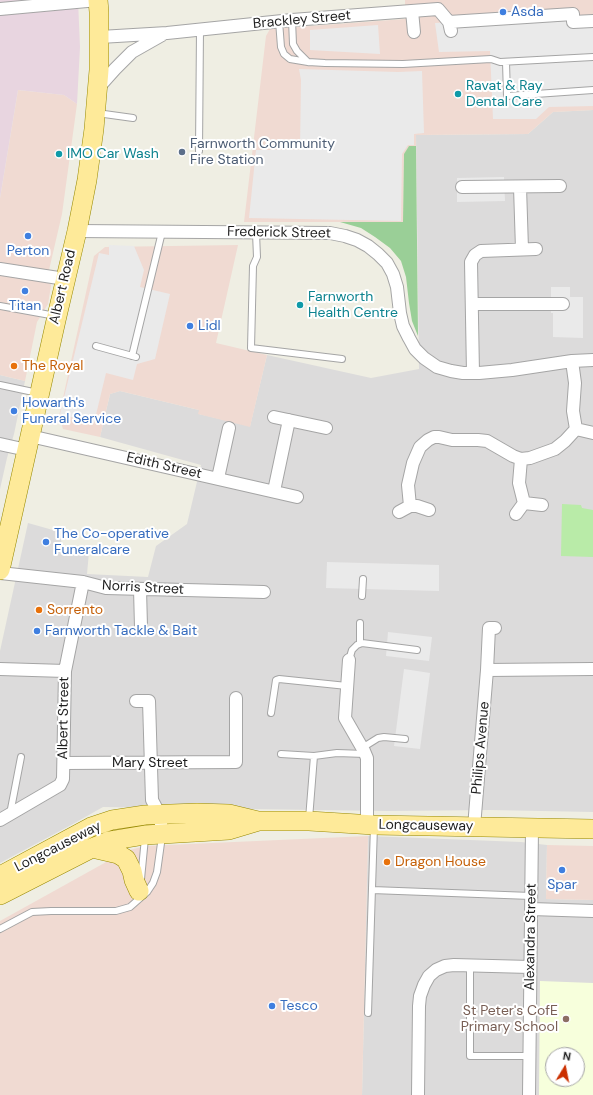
<!DOCTYPE html>
<html>
<head>
<meta charset="utf-8">
<style>
  body { margin:0 }
  #map { position:relative; width:593px; height:1095px; overflow:hidden; background:#efeee3; font-family:"DM Sans",sans-serif }
  canvas { display:block }
  .north { position:absolute; left:545px; top:1047px; width:40px; height:40px; box-sizing:border-box; background:#fff; border:1px solid #a5a5a5; border-radius:50%; rotate:10deg; font-size:11px; font-weight:700; line-height:16px; text-align:center; color:#1e1e1e }
  .north::after { content:''; display:block; margin:auto; width:14px; height:18px; background:#cb3000; clip-path:polygon(50% 0,100% 100%,50% 72%,0 100%) }
</style>
</head>
<body>
<div id="map">
<canvas width="593" height="1095"></canvas>
<div class="north">N</div>
</div>
<script>
const g = document.querySelector('canvas').getContext('2d');
g.lineJoin = 'round';
function paint(path, color) { g.fillStyle = color; g.fill(path, 'evenodd'); }
const toPath = rows => new Path2D(rows.map(r => 'M' + r).join(''));
function trace(path, color, width, dash) { g.strokeStyle = color; g.lineWidth = width; g.lineCap = dash ? 'butt' : 'round'; g.setLineDash(dash || []); g.stroke(path); }
function drawText(font, color, halo, rows, align = 'center') {
  g.font = font + ' "DM Sans",sans-serif'; g.lineWidth = 4; g.setLineDash([]); g.textBaseline = 'middle'; g.strokeStyle = halo; g.fillStyle = color; for (const [text, x, y, turn = 0] of rows) {
    g.save(); g.translate(x, y); g.rotate((+turn || 0) * Math.PI / 180); g.textAlign = isNaN(turn) ? turn : align; if (halo) g.strokeText(text, 0, 0); g.fillText(text, 0, 0); g.restore();
  }
}
paint(toPath([
  [593,110,593,812,490,810,388,811,103,807,71,825,0,863,0,651,28,523,60,532,62,546,89,552,87,574,148,577,156,546,187,524,201,465,100,437,110,394,120,391,199,410,199,414,250,426,267,355,371,378,419,369,416,135,528,134,553,112],
  [0,375,25,381,14,434,7,458,0,489],
  [368,836,521,842,547,845,546,899,593,900,593,1095,362,1095],
  [553,1055,577,1055,577,1079,553,1079]
]), '#dcdbdb');
paint(toPath([
  [405,0,593,0,593,110,553,112,528,134,416,135,416,146,409,146,404,155,403,222,244,222,266,36,270,29,405,19],
  [18,90,64,95,77,104,62,214,49,270,51,286,48,304,37,322,25,381,0,375,0,198],
  [238,245,216,343,267,355,250,427,198,414,199,410,120,391,110,394,100,437,63,429,59,416,94,256,105,247],
  [368,836,362,1095,0,1095,0,921,126,851,145,846],
  [547,845,593,846,593,900,546,899]
]), '#f0dad2');
paint(toPath([
  [0,0,78,0,80,47,77,104,64,95,18,90,0,198]
]), '#e8d5e0');
paint(toPath([
  [540,981,593,983,593,1095,539,1095],
  [553,1055,577,1055,577,1079,553,1079]
]), '#f7ffdc');
paint(toPath([
  [562,504,581,505,582,508,593,510,593,557,561,556]
]), '#b9eba8');
paint(toPath([
  [409,146,416,146,418,336,412,321,409,303,406,277,401,261,390,248,375,237,361,228,340,222,403,222,404,154]
]), '#9acf97');
paint(toPath([
  [574,17,593,19,593,106,549,107,536,119,493,119,490,51,439,52,435,23],
  [378,25,380,54,310,50,310,30],
  [299,69,398,72,422,71,424,133,414,134,414,145,408,145,402,154,401,221,249,218,256,150,300,150,301,80],
  [504,177,505,201,457,202,457,178],
  [109,245,134,246,144,270,140,287,170,294,155,359,137,364,133,380,106,373,94,423,60,414,99,253,109,255],
  [551,287,570,287,570,297,583,297,583,338,553,337,553,313,551,313],
  [327,562,439,565,439,591,326,588],
  [388,632,432,637,429,661,386,656],
  [404,669,430,673,420,749,394,746]
]), '#eaeaea');
const lane = toPath([
  [292,20,293,44,297,51,308,62],
  [279,21,281,47,284,54,290,59,308,62,325,63,403,64,491,59,500,62,593,57],
  [506,62,507,96,593,90],
  [97,113,133,118],
  [199,151,200,29],
  [256,233,257,257,253,266,251,348,342,359],
  [0,306,56,316],
  [96,346,136,357],
  [132,356,162,232],
  [0,385,38,393],
  [362,596,363,579],
  [360,623,360,643],
  [349,660,352,650,357,645,362,643,417,650],
  [271,713,276,680,279,679,347,686],
  [362,748,378,738,384,737,405,739],
  [281,754,314,756,337,753,365,754],
  [10,814,21,757],
  [309,819,314,756],
  [141,879,145,838],
  [372,890,531,896],
  [0,929,32,912,51,911,116,911,130,907,147,892,153,883,157,872,162,836],
  [470,965,470,1056,529,1056],
  [368,1013,374,826]
]);
const street = toPath([
  [0,9,98,0],
  [412,11,414,32],
  [449,22,573,14,573,22,593,21],
  [100,37,167,33,292,20,438,9,449,22,451,31],
  [98,88,115,69,132,52,162,35],
  [462,187,560,186],
  [520,187,522,249],
  [77,231,330,233,345,236,357,240,368,246,378,254,387,263,393,274,397,287,400,313,403,326,409,338,415,349,424,358,437,367,451,371,463,373,479,373,512,370,572,361,593,360],
  [0,269,65,279],
  [472,304,563,304],
  [572,361,575,383,573,411,576,429],
  [473,373,471,262,475,255,481,251,536,249],
  [274,417,326,428],
  [30,436,297,497],
  [0,444,27,450],
  [521,459,519,483,524,503],
  [218,478,229,428],
  [274,491,289,420],
  [410,506,408,485,413,463,420,447,428,440,434,437,439,437,452,440,478,440,487,441,513,456,521,459,530,458,555,449,565,441,576,429,593,433],
  [399,512,410,506,417,506,429,510],
  [516,514,524,503,542,505],
  [0,573,83,582,106,588,264,592],
  [140,589,141,627],
  [349,660,345,718,364,751,367,758,367,824],
  [0,669,65,671],
  [487,670,593,669],
  [136,701,149,701,152,800,160,815,162,833],
  [64,763,236,762,236,698],
  [0,820,60,785,63,779,65,671,83,582],
  [474,827,487,670,489,628,495,628],
  [531,909,593,911],
  [418,1095,419,1006,420,996,424,985,429,976,436,970,445,966,454,965,530,967],
  [529,1095,532,828]
]);
const primary = toPath([
  [0,570,57,316,77,231,87,180,94,129,99,70,99,12,98,0],
  [92,848,118,854,126,859,132,871,134,880,139,891],
  [0,876,91,827,112,820,145,815,197,813,229,814,258,821],
  [0,895,92,848,109,841,145,835,229,830,259,821,309,821,374,825,593,829]
]);
trace(lane, '#a5a5a5', 8);
trace(street, '#a5a5a5', 14);
trace(primary, '#978900', 20);
trace(lane, '#fff', 6);
trace(street, '#fff', 12);
trace(primary, '#feea99', 19);
for (const [x, y, r, color] of [
  [503,12,4,"#3f7fe0"],
  [458,94,4,"#0f9aa8"],
  [182,152,4,"#5c6f8a"],
  [59,154,4,"#0f9aa8"],
  [28,236,4,"#3f7fe0"],
  [25,291,4,"#3f7fe0"],
  [300,305,4,"#0f9aa8"],
  [190,326,4,"#3f7fe0"],
  [14,366,4,"#e8710a"],
  [14,411,4,"#3f7fe0"],
  [46,542,4,"#3f7fe0"],
  [39,610,4,"#e8710a"],
  [37,631,4,"#3f7fe0"],
  [387,862,4,"#e8710a"],
  [562,870,4,"#3f7fe0"],
  [272,1006,4,"#3f7fe0"],
  [566,1019,4,"#8d6e63"]
]) { const dot = new Path2D(); dot.arc(x, y, r, 0, 2 * Math.PI); g.fillStyle = color; g.fill(dot); trace(dot, '#fff', 1.5); }
drawText('14px', '#366cbe', '#fff', [
  ["Asda",511,12],
  ["Perton",28,251,"center"],
  ["Titan",25,306,"center"],
  ["Lidl",198,326],
  ["Howarth's",22,403],
  ["Funeral Service",22,419],
  ["The Co-operative",54,534],
  ["Funeralcare",54,550],
  ["Farnworth Tackle & Bait",45,631],
  ["Spar",562,885,"center"],
  ["Tesco",280,1006]
], 'left');
drawText('14px', '#1e1e1e', '#fff', [
  ["Brackley Street",302,20,-5],
  ["Frederick Street",279,233,1],
  ["Albert Road",63,287,-77],
  ["Edith Street",164,466,13],
  ["Norris Street",143,588,3],
  ["Albert Street",64,718,-89],
  ["Philips Avenue",481,748,-85],
  ["Mary Street",150,763],
  ["Longcauseway",426,826,1],
  ["Longcauseway",58,847,-27],
  ["Alexandra Street",531,937,-89]
]);
drawText('14px', '#0d838f', '#fff', [
  ["Ravat & Ray",466,86],
  ["Dental Care",466,102],
  ["IMO Car Wash",67,154],
  ["Farnworth",308,297],
  ["Health Centre",308,313]
], 'left');
drawText('14px', '#4e5e75', '#fff', [
  ["Farnworth Community",190,144],
  ["Fire Station",190,160]
], 'left');
drawText('14px', '#c56008', '#fff', [
  ["The Royal",22,366],
  ["Sorrento",47,610],
  ["Dragon House",395,862]
], 'left');
drawText('14px', '#785e54', '#fff', [
  ["St Peter's CofE",558,1011],
  ["Primary School",558,1027]
], 'right');
</script>
</body>
</html>
